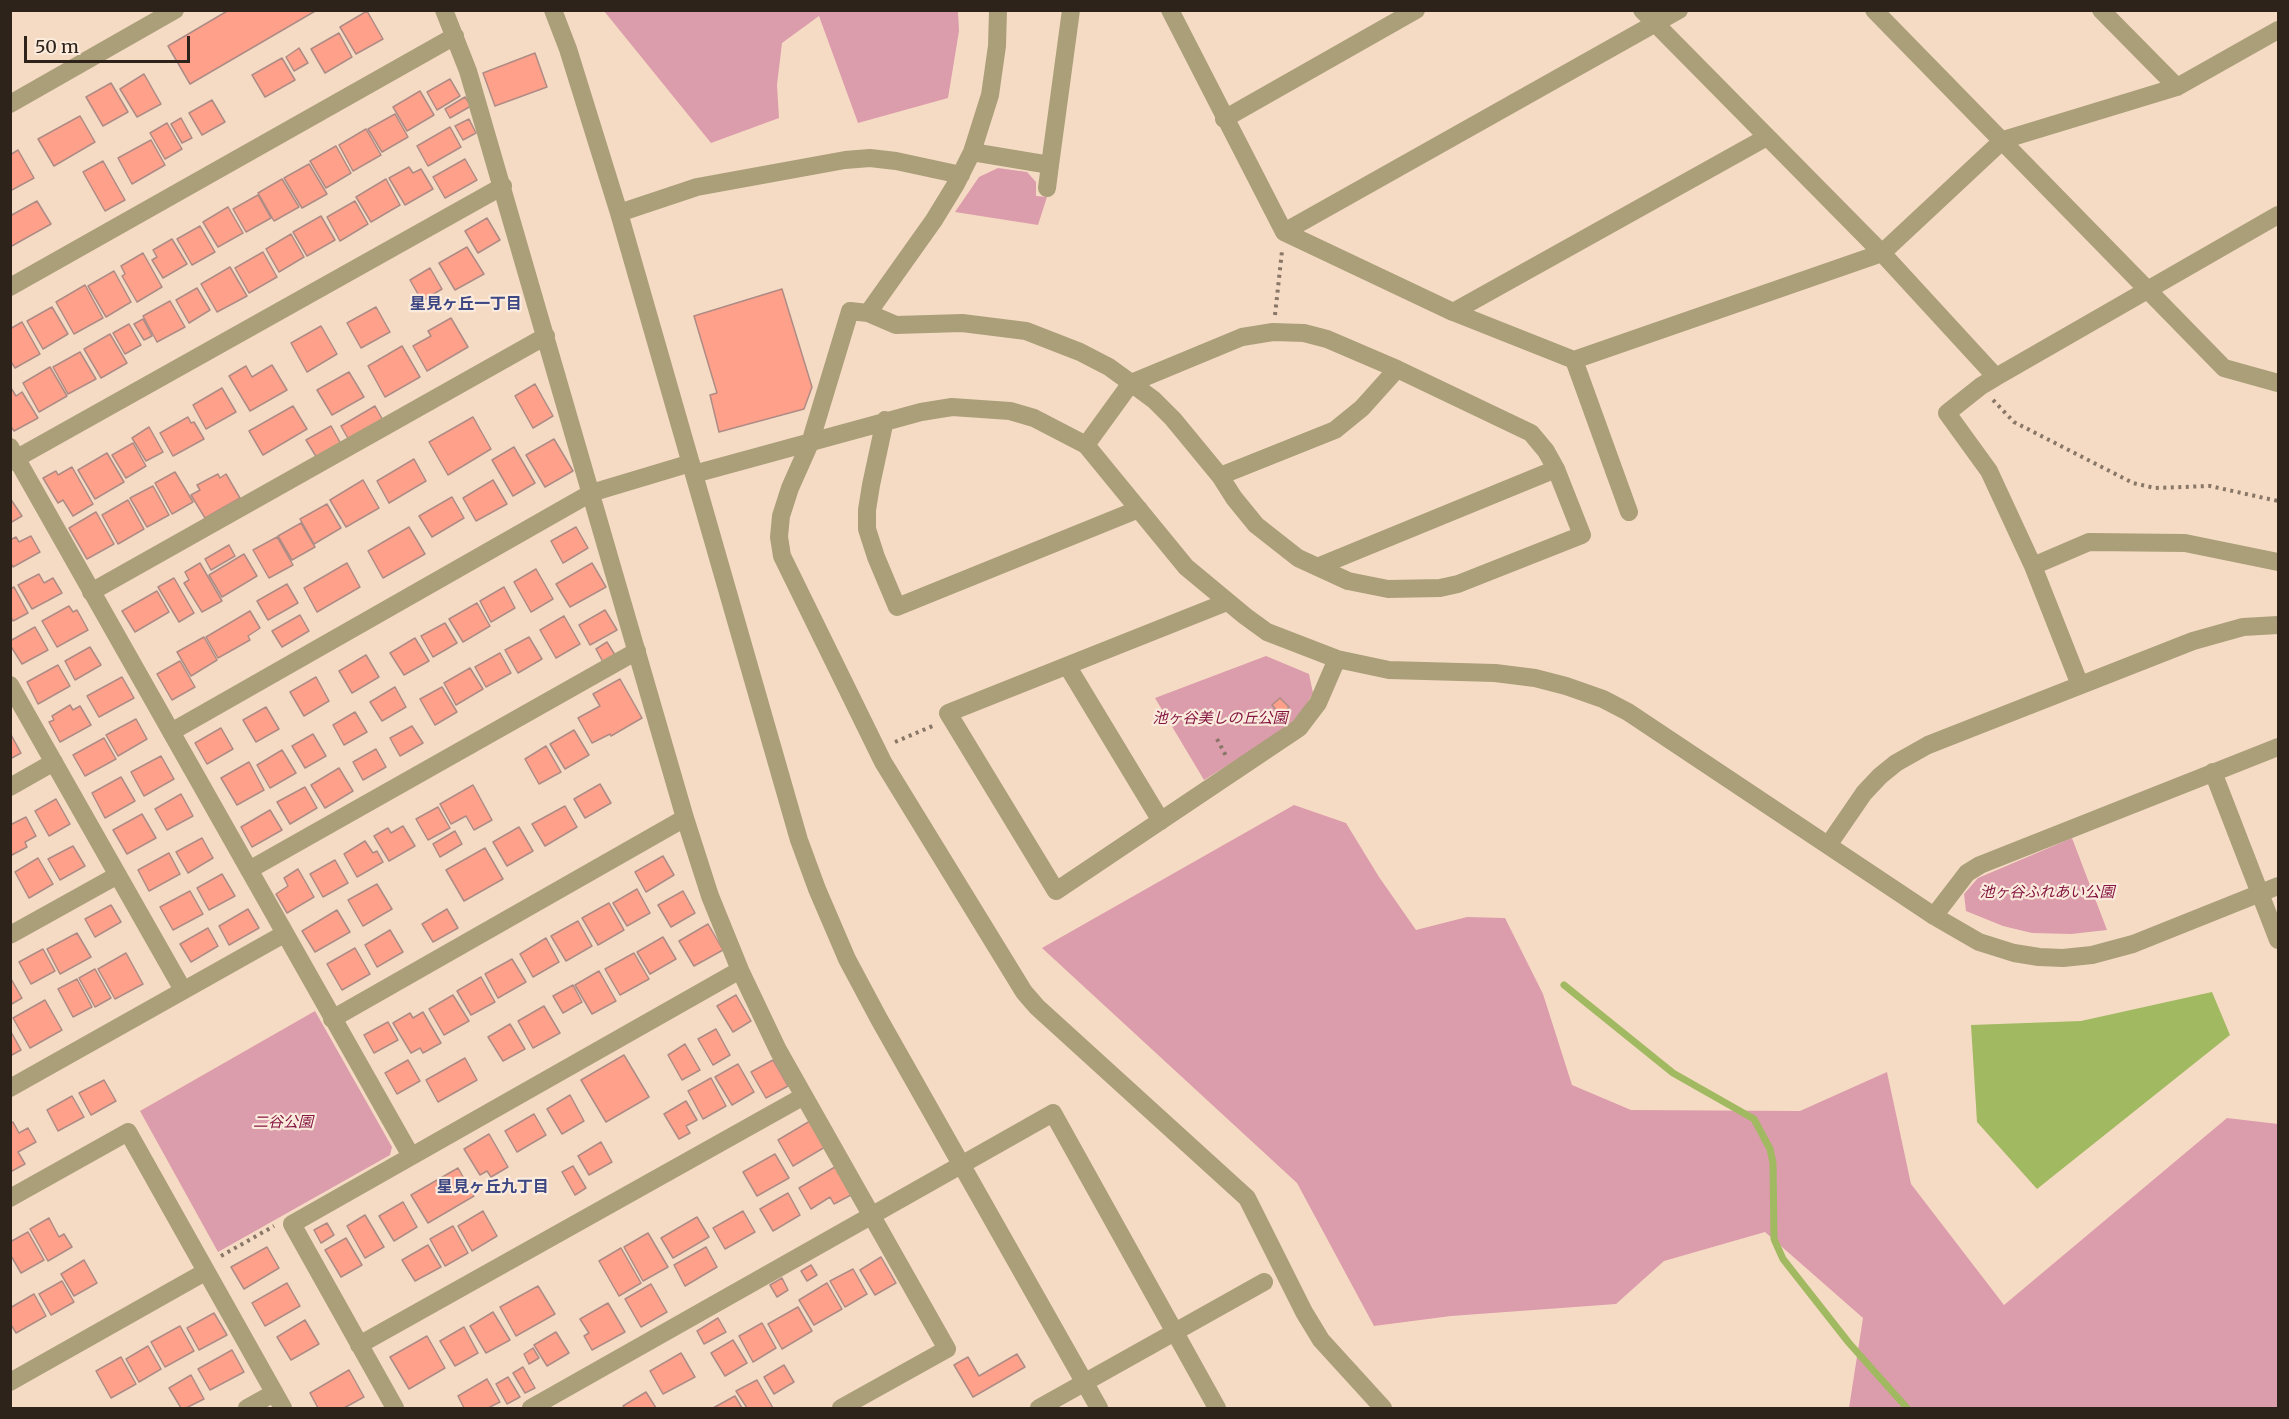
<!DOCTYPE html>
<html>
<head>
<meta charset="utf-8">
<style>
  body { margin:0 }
  #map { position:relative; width:2289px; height:1419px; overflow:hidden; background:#f6dbc4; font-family:Merriweather,serif }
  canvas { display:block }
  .frame { position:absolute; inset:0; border:12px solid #2d231a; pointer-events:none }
  .scale { position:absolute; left:24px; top:36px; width:166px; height:27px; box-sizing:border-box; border:3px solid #2d231a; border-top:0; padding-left:8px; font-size:18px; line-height:21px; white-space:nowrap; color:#2d231a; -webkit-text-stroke:4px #fbebdd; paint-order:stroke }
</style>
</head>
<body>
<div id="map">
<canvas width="2289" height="1419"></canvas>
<div class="frame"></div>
<div class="scale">50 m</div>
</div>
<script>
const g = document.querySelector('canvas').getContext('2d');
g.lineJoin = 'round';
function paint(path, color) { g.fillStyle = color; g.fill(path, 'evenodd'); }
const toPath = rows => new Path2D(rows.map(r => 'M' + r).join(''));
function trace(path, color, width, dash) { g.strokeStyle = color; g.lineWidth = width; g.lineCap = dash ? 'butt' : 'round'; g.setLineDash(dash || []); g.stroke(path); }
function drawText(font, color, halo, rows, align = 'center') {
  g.font = font + ' Merriweather,"Noto Sans JP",serif'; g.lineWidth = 4.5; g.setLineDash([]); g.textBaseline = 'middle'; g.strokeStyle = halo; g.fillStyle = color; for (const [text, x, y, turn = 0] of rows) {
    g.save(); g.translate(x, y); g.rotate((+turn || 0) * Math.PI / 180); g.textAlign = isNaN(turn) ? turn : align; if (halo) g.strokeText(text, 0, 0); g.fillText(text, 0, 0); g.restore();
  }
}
paint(toPath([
  [604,11,958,11,959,31,948,98,858,123,819,16,782,43,777,85,779,118,711,143],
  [998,168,1027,172,1036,182,1036,196,1047,197,1038,225,955,212,979,177],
  [1266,656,1309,674,1313,693,1295,723,1204,780,1155,698],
  [1294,805,1346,823,1379,877,1416,930,1467,917,1505,918,1543,994,1572,1085,1631,1110,1800,1111,1887,1072,1911,1184,2004,1305,2227,1118,2278,1124,2278,1408,1849,1408,1863,1318,1765,1232,1664,1261,1616,1304,1451,1316,1374,1326,1297,1183,1042,948],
  [2072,838,2107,930,2071,934,2032,933,2003,926,1966,911,1964,894,1978,878],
  [315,1011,392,1147,390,1155,218,1252,140,1111]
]), '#db9cab');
paint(toPath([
  [2212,992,2230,1035,2037,1189,1977,1122,1971,1025,2081,1021]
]), '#a1b961');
trace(toPath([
  [1564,985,1673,1073,1754,1119,1770,1149,1773,1163,1774,1239,1783,1259,1849,1343,1907,1408]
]), '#a1b961', 7);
const building = toPath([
  [229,10,317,10,190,84,168,46,229,10],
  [367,11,383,39,356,54,340,27,367,11],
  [339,33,352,57,325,73,311,49,339,33],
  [299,48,308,63,294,71,286,57,299,48],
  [535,53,547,87,495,106,483,73,535,53],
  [282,58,295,80,265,97,252,75,282,58],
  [144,74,161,104,137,117,120,89,144,74],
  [450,79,460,96,437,110,427,92,450,79],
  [111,83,128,112,103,126,86,97,111,83],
  [420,91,434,115,407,131,393,107,420,91],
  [465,97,471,106,450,118,445,109,465,97],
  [212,100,225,122,202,135,189,113,212,100],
  [395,114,408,137,382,152,368,129,395,114],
  [80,116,95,142,54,166,38,139,80,116],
  [181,118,192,138,182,143,171,124,181,118],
  [469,119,476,133,463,140,455,126,469,119],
  [167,123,182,149,165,159,150,133,167,123],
  [450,127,461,147,428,166,417,146,450,127],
  [366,129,381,155,353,171,339,145,366,129],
  [151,140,165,165,132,184,118,158,151,140],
  [336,146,351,173,326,188,310,161,336,146],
  [18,150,34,178,10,191,10,155,18,150],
  [465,159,477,180,445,198,433,177,465,159],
  [103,161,125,200,105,211,83,172,103,161],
  [309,164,327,194,302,208,284,178,309,164],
  [409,167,413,173,421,169,433,189,405,205,389,178,409,167],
  [282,179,299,207,274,221,258,193,282,179],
  [386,179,400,205,371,222,356,197,386,179],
  [258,195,271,218,246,232,233,209,258,195],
  [37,201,51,224,10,247,10,216,37,201],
  [355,201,368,224,340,241,327,217,355,201],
  [228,207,243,233,218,247,203,222,228,207],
  [321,216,335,240,307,256,293,232,321,216],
  [487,218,500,240,478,253,465,231,487,218],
  [200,226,215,252,192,265,177,239,200,226],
  [291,234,304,257,279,272,266,249,291,234],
  [172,239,187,264,163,278,152,260,157,257,153,250,172,239],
  [467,247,484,274,455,290,439,263,467,247],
  [263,252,277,277,249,293,235,268,263,252],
  [143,253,162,287,137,302,122,276,125,274,121,266,143,253],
  [230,267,247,296,217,312,201,284,230,267],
  [430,268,442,289,422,301,410,280,430,268],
  [114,271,131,302,106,317,88,286,114,271],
  [85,285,103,318,74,334,56,302,85,285],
  [197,288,210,310,189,323,176,300,197,288],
  [782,289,812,387,804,409,719,432,710,395,717,393,694,316,782,289],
  [170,301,185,327,157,342,143,316,170,301],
  [52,307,68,334,43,349,27,321,52,307],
  [376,307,390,332,361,348,347,323,376,307],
  [451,318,468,347,427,371,413,346,431,336,428,331,451,318],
  [143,319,152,336,144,340,134,324,143,319],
  [22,322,40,354,15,368,10,360,10,329,22,322],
  [129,324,141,345,125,354,113,333,129,324],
  [321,326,337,354,307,372,291,343,321,326],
  [110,334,127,363,101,378,84,349,110,334],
  [402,346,420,377,385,397,368,366,402,346],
  [80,352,96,379,68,394,53,367,80,352],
  [272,365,287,390,250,411,229,376,246,366,252,377,272,365],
  [50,367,67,396,39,412,23,383,50,367],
  [349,372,364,397,332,415,317,390,349,372],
  [535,384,553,416,533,428,515,396,535,384],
  [11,388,16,396,22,392,38,418,14,431,10,425,11,388],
  [222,388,236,412,206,429,193,405,222,388],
  [293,406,307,429,263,455,249,431,293,406],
  [375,406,384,422,350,442,341,426,375,406],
  [188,417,191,423,194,422,204,439,173,456,160,433,188,417],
  [473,417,491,449,448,475,429,442,473,417],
  [331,426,341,444,317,458,306,440,331,426],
  [149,427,163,452,146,461,132,438,149,427],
  [554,439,573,471,545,487,526,455,554,439],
  [133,443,146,466,126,478,112,455,133,443],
  [514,447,535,483,513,496,492,460,514,447],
  [107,453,124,482,95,499,78,470,107,453],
  [414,459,426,481,389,503,377,481,414,459],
  [72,467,93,504,73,516,63,500,58,503,43,478,56,471,58,475,72,467],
  [175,472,193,502,172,514,155,483,175,472],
  [218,474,220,478,226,474,240,498,205,518,191,495,200,490,197,485,218,474],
  [363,480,379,508,346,527,330,500,363,480],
  [493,480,507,504,476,521,463,498,493,480],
  [153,486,169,515,147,527,130,498,153,486],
  [452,497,464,518,432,537,419,516,452,497],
  [10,498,22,516,10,523,10,498],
  [128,500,144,529,118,544,102,515,128,500],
  [327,504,341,528,314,544,300,519,327,504],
  [96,512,114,544,87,559,69,528,96,512],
  [301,523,315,547,292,560,278,536,301,523],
  [409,527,425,554,383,578,368,551,409,527],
  [576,527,588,548,563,563,551,541,576,527],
  [31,536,40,552,13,567,10,561,10,540,16,537,19,542,31,536],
  [277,537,293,565,269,578,253,550,277,537],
  [229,545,235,556,211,570,205,559,229,545],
  [244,554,257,576,222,597,209,575,244,554],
  [200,563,222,601,202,612,184,583,189,580,185,572,200,563],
  [347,563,360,587,317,612,304,588,347,563],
  [592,563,606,587,570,607,556,584,592,563],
  [536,569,553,599,531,612,514,582,536,569],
  [39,574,44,583,53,578,62,593,32,609,18,585,39,574],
  [174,578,194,613,179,622,158,587,174,578],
  [287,584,298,603,268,620,257,601,287,584],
  [14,587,28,613,13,621,10,615,10,589,14,587],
  [504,587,515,608,491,622,480,601,504,587],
  [157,591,169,612,135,632,122,611,157,591],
  [477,603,490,626,463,642,449,619,477,603],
  [69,606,73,612,77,610,88,630,57,647,42,621,69,606],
  [605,610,617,630,590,645,579,625,605,610],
  [250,611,260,628,248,636,250,640,218,658,206,637,250,611],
  [300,615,309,631,282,647,272,631,300,615],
  [564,616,580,644,556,658,540,630,564,616],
  [445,623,457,643,433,657,421,636,445,623],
  [35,627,48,650,22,664,10,645,10,641,35,627],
  [204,637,217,660,191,676,177,652,204,637],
  [529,637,542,659,518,673,505,650,529,637],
  [415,638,429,661,404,675,390,653,415,638],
  [607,642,615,655,603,662,596,649,607,642],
  [90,647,101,665,75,680,65,661,90,647],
  [500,653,511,673,486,687,475,667,500,653],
  [366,655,379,677,352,693,339,671,366,655],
  [180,661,195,687,172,700,157,674,180,661],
  [58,665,70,686,38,704,27,682,58,665],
  [470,668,483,689,456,705,444,683,470,668],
  [122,677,134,698,99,717,87,696,122,677],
  [316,677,329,701,304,716,290,692,316,677],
  [620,679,642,718,611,736,610,734,592,743,578,718,600,706,593,694,620,679],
  [395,687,406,707,382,721,370,702,395,687],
  [442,687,457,712,435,725,420,699,442,687],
  [1280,698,1289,707,1281,715,1272,705,1280,698],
  [70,705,73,710,80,706,91,725,60,742,49,722,54,720,52,716,70,705],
  [266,707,279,729,256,742,243,720,266,707],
  [355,712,367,732,344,745,333,725,355,712],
  [136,719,147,739,118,756,106,735,136,719],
  [412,726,423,743,400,756,390,738,412,726],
  [221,728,233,749,207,764,195,743,221,728],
  [574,730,589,755,565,769,550,744,574,730],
  [10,733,21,753,10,759,10,733],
  [313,734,326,756,305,768,292,746,313,734],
  [104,738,116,759,85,776,73,755,104,738],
  [546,746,561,772,539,784,525,759,546,746],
  [376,749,386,767,363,780,353,762,376,749],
  [282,750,296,773,270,788,257,765,282,750],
  [161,756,174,779,144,796,131,772,161,756],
  [249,762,264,790,237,805,221,778,249,762],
  [339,768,353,791,325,808,311,785,339,768],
  [121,777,135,801,105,818,92,793,121,777],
  [600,784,611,803,585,818,574,799,600,784],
  [473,785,492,820,474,830,466,816,451,824,440,804,473,785],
  [305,787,317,808,290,824,277,802,305,787],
  [181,794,193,816,167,830,155,809,181,794],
  [56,799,70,824,49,836,35,811,56,799],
  [565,806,577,827,545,846,532,824,565,806],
  [438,807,450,828,428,840,416,819,438,807],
  [270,810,282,830,252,847,241,827,270,810],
  [142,814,156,838,127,854,113,830,142,814],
  [26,817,36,836,25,842,27,847,10,856,10,825,26,817],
  [403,826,415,846,389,861,374,836,388,828,391,833,403,826],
  [519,827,533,851,507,866,493,842,519,827],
  [455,831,462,844,440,857,433,844,455,831],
  [202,838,213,858,188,873,176,852,202,838],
  [365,841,373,853,377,851,383,862,357,877,344,854,365,841],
  [73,846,85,866,60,880,48,859,73,846],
  [485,848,503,879,464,901,446,870,485,848],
  [169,853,180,874,149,891,138,870,169,853],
  [663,856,674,875,646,892,635,872,663,856],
  [38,858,53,884,29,898,15,872,38,858],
  [335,860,348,883,323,897,310,874,335,860],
  [298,869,314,897,287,913,276,894,288,886,284,878,298,869],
  [222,874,235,896,209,910,197,888,222,874],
  [377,884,392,909,363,926,348,900,377,884],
  [637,889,650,913,627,926,613,903,637,889],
  [190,891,203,914,173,930,160,907,190,891],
  [683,891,695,913,671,927,658,905,683,891],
  [609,903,624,930,598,945,582,918,609,903],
  [111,905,121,922,95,937,85,919,111,905],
  [248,909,259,928,229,945,219,926,248,909],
  [447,909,458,928,433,942,422,924,447,909],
  [337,910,350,932,315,952,302,931,337,910],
  [578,921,592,946,566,961,551,936,578,921],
  [708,924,723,950,694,966,679,941,708,924],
  [208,928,218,946,191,962,180,944,208,928],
  [390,930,403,952,377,967,365,945,390,930],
  [77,933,91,957,60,974,47,949,77,933],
  [663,937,676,959,650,974,637,952,663,937],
  [546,938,559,962,533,977,520,954,546,938],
  [355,948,370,974,342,990,327,964,355,948],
  [43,949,55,971,31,984,19,962,43,949],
  [126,953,143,984,115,999,98,969,126,953],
  [634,953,649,979,620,995,605,969,634,953],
  [512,959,526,982,498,998,485,974,512,959],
  [95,969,111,998,95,1007,79,978,95,969],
  [599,971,616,1001,592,1014,575,985,599,971],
  [10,977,22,998,10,1005,10,977],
  [481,977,495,1002,471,1015,457,991,481,977],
  [77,979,92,1007,73,1017,58,989,77,979],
  [573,985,582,1002,563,1013,553,996,573,985],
  [453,995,469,1021,444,1035,429,1009,453,995],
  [736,995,751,1021,733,1032,717,1006,736,995],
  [45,1000,62,1030,30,1048,13,1018,45,1000],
  [544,1006,560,1033,533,1048,518,1021,544,1006],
  [423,1012,441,1043,423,1053,420,1048,411,1053,393,1023,410,1013,413,1018,423,1012],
  [388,1022,398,1040,374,1053,364,1035,388,1022],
  [510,1024,525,1049,503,1061,488,1037,510,1024],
  [716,1029,730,1055,713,1065,698,1039,716,1029],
  [10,1030,21,1050,10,1056,10,1030],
  [685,1044,700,1070,682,1080,668,1055,685,1044],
  [624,1055,649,1097,606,1122,581,1080,624,1055],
  [465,1058,477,1080,438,1102,426,1080,465,1058],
  [408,1060,420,1081,397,1094,385,1073,408,1060],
  [773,1060,788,1086,766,1098,751,1072,773,1060],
  [738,1064,754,1092,732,1105,715,1077,738,1064],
  [711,1078,726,1106,703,1119,688,1091,711,1078],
  [104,1080,116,1101,91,1115,79,1093,104,1080],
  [570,1095,584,1121,562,1134,547,1109,570,1095],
  [72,1096,84,1117,58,1131,47,1110,72,1096],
  [686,1101,697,1120,686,1126,690,1133,679,1139,664,1114,686,1101],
  [534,1114,546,1135,517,1152,505,1131,534,1114],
  [810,1121,825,1147,793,1166,778,1140,810,1121],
  [13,1122,19,1133,28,1128,36,1142,18,1152,25,1164,10,1172,10,1124,13,1122],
  [489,1134,508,1167,491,1177,487,1171,480,1175,464,1149,489,1134],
  [601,1142,612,1162,589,1175,578,1156,601,1142],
  [775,1154,789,1178,757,1196,743,1172,775,1154],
  [573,1166,586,1188,575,1195,562,1172,573,1166],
  [835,1167,851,1195,834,1204,830,1197,811,1209,799,1188,835,1167],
  [458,1168,474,1196,428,1223,411,1195,458,1168],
  [788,1193,800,1215,773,1231,760,1209,788,1193],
  [403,1202,417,1227,394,1241,379,1216,403,1202],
  [483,1211,497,1236,472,1251,458,1226,483,1211],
  [743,1211,755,1232,725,1249,713,1228,743,1211],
  [365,1215,384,1247,365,1258,347,1226,365,1215],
  [697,1217,709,1237,673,1258,661,1238,697,1217],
  [49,1218,59,1237,64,1234,72,1247,48,1261,30,1229,49,1218],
  [327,1223,334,1235,321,1243,314,1230,327,1223],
  [453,1226,468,1253,445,1266,430,1239,453,1226],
  [28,1232,44,1260,21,1273,10,1254,10,1242,28,1232],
  [648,1233,668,1267,643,1281,624,1247,648,1233],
  [346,1238,362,1265,341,1277,325,1250,346,1238],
  [428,1245,441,1267,415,1281,402,1260,428,1245],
  [267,1247,279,1268,244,1289,231,1267,267,1247],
  [706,1247,717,1267,685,1286,674,1265,706,1247],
  [621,1248,641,1283,619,1296,599,1261,621,1248],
  [881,1257,896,1283,875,1295,860,1270,881,1257],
  [84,1260,97,1283,74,1296,61,1274,84,1260],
  [811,1265,817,1275,807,1281,801,1271,811,1265],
  [853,1269,867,1294,845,1307,830,1281,853,1269],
  [782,1278,788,1290,777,1297,770,1285,782,1278],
  [62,1281,74,1302,51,1315,39,1294,62,1281],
  [287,1283,300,1306,265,1326,252,1303,287,1283],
  [827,1283,842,1309,814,1325,799,1300,827,1283],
  [651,1284,667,1312,641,1327,625,1299,651,1284],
  [538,1286,555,1314,516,1336,500,1307,538,1286],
  [34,1294,46,1316,16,1333,10,1323,10,1308,34,1294],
  [608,1303,625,1332,592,1350,584,1336,589,1333,580,1319,608,1303],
  [798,1307,812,1331,782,1349,768,1324,798,1307],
  [493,1312,510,1340,486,1353,470,1326,493,1312],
  [214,1313,227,1335,199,1350,187,1328,214,1313],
  [718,1318,726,1332,704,1344,697,1331,718,1318],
  [305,1320,319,1344,291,1360,277,1337,305,1320],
  [762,1323,776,1348,753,1362,739,1336,762,1323],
  [180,1326,194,1351,165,1367,151,1342,180,1326],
  [464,1327,478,1353,455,1366,440,1341,464,1327],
  [556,1332,569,1353,547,1366,534,1345,556,1332],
  [427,1336,445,1368,409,1389,390,1357,427,1336],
  [733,1340,747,1363,725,1376,711,1353,733,1340],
  [148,1346,161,1369,139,1382,126,1359,148,1346],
  [533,1348,539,1358,529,1364,524,1354,533,1348],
  [232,1350,244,1372,210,1390,198,1369,232,1350],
  [681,1353,695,1377,663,1394,650,1371,681,1353],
  [1017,1354,1025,1367,973,1397,954,1365,968,1357,979,1376,1017,1354],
  [121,1357,136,1384,111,1398,96,1371,121,1357],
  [784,1365,794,1382,774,1394,764,1377,784,1365],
  [523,1367,535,1388,525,1393,513,1373,523,1367],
  [349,1370,364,1397,344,1408,318,1408,310,1393,349,1370],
  [191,1375,204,1399,186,1408,181,1408,169,1388,191,1375],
  [508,1377,520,1397,507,1404,496,1384,508,1377],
  [487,1379,500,1402,488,1408,464,1408,458,1396,487,1379],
  [757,1380,773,1408,747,1408,736,1391,757,1380],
  [646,1392,656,1408,625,1408,623,1406,646,1392],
  [735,1396,742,1408,713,1408,735,1396]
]);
paint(building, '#ffa08b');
trace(building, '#ae8b84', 1.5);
trace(toPath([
  [1275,315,1282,251],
  [1993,400,2014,422,2133,483,2155,488,2210,486,2278,501],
  [1217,739,1226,756],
  [895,742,935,725],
  [221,1256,274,1226]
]), '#887667', 4, [3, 4.5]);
trace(toPath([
  [444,10,468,71,685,818,710,896,740,970,778,1050,947,1349,841,1408],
  [553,10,568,49,619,213,799,840,817,889,847,959,879,1019,1099,1408],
  [998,10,997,46,990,95,972,152,956,184,934,220,868,313,850,311,810,443,790,488,781,516,779,537,782,556,883,762,1024,992,1037,1007,1247,1198,1304,1312,1321,1340,1383,1408],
  [1170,10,1284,232,1453,312,1574,360,1629,512],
  [1642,10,1882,253,1996,377,2278,215],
  [1874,10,2224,368,2278,383],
  [2101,10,2177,87],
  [10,104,175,10],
  [1224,119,1416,10],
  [972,152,1050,165,1071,10],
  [1047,188,1050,165],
  [619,213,697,187,845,160,870,158,896,161,961,175],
  [1284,232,1679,10],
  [10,287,455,36],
  [1453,312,1767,137],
  [868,313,896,325,962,323,1026,331,1080,352,1109,367,1131,383,1154,400,1173,419,1220,476,1234,498,1256,525,1298,558,1348,581,1388,589,1440,588,1458,584,1582,535,1556,469,1546,451,1531,433,1397,369,1327,339,1304,333,1273,332,1242,337,1131,383,1086,445],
  [1574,360,1882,253,2003,140,2177,87,2278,30],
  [1996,377,1981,386,1947,413,1989,471,2033,566,2080,685],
  [885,420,871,485,867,510,867,529,876,557,897,607,1139,509],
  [10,447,411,1156],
  [10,462,503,186],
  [694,474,921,412,952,407,1010,411,1034,418,1086,445,1186,567,1245,616,1267,632,1337,659,1389,670,1495,673,1535,678,1566,686,1603,699,1628,712,1934,916,1979,942,2014,953,2039,957,2063,958,2092,955,2133,944,2278,886],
  [1220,476,1335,430,1362,408,1397,369],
  [2033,566,2089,542,2185,543,2278,562],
  [1317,567,1556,469],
  [91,592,546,336],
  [1227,602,948,713,1056,891,1299,728,1318,703,1337,659],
  [1068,667,1161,821],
  [10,685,183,990],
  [171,732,591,493,691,463],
  [2213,772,2278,940],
  [10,787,54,762],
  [1829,844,1864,793,1880,776,1896,763,1928,745,2193,641,2243,627,2278,625],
  [249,870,637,651],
  [1934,916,1967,873,1980,865,2278,747],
  [10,935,118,875],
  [332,1019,685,818],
  [10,1088,284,934],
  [10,1198,128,1132,283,1408],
  [359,1345,804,1096],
  [10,1382,205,1272],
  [247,1408,274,1393],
  [395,1408,292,1224,740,970],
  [531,1408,1053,1113,1217,1408],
  [1039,1408,1264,1282]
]), '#ab9f7a', 18);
drawText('italic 15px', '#851642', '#fbebdd', [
  ["池ヶ谷美しの丘公園",1220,719],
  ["池ヶ谷ふれあい公園",2047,893],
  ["二谷公園",283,1123]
]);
drawText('bold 16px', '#3d4783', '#fbebdd', [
  ["星見ヶ丘一丁目",466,304],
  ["星見ヶ丘九丁目",493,1187]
]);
</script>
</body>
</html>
